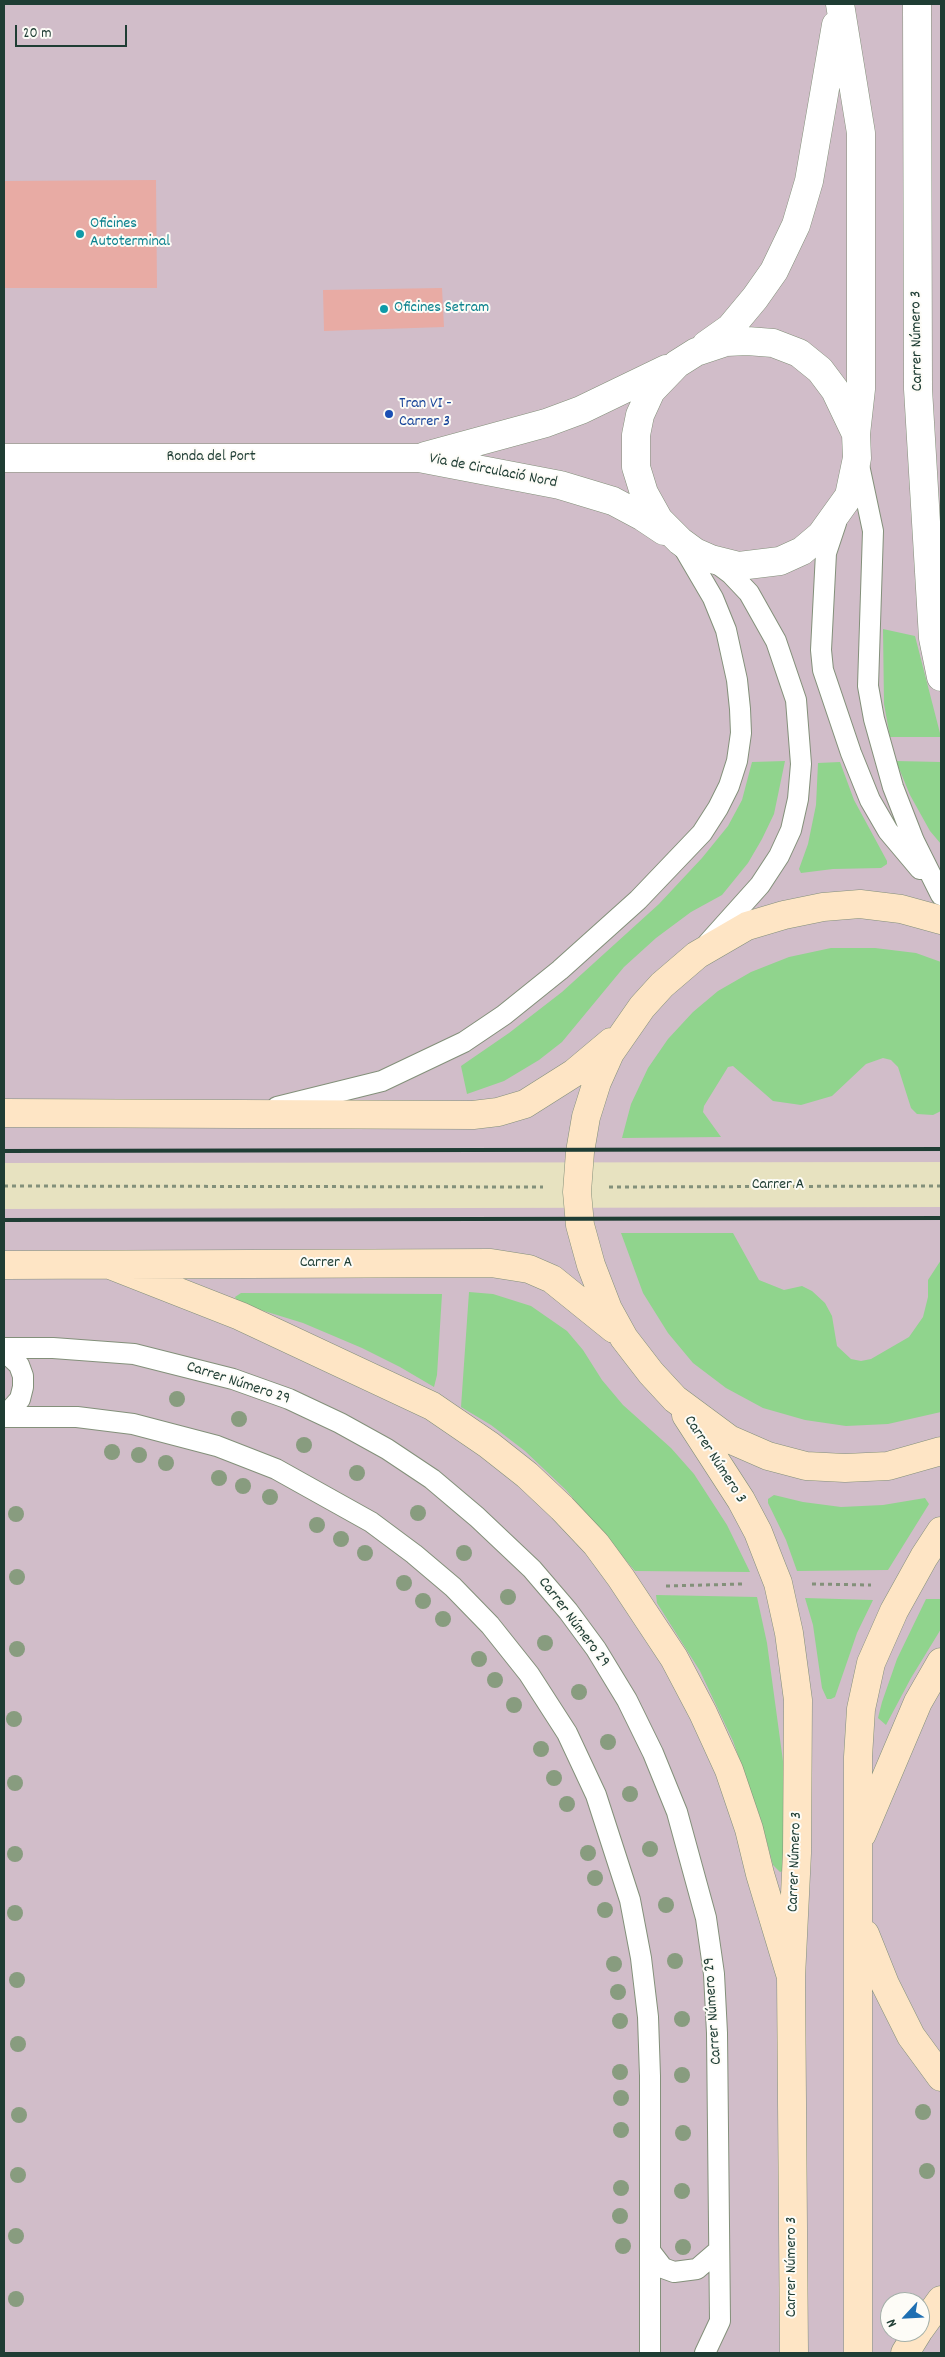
<!DOCTYPE html>
<html>
<head>
<meta charset="utf-8">
<style>
  body { margin:0 }
  #map { position:relative; width:945px; height:2357px; overflow:hidden; background:#e7e2c0; font-family:Dekko,sans-serif }
  canvas { display:block }
  .frame { position:absolute; inset:0; border:5px solid #1f3d34; pointer-events:none }
  .north { position:absolute; left:880px; top:2292px; width:50px; height:50px; box-sizing:border-box; background:#fdfcf7; border:1px solid #a4b0a9; border-radius:50%; rotate:245deg; font-size:14px; font-weight:700; line-height:20px; text-align:center; color:#1f3d34 }
  .north::after { content:''; display:block; margin:auto; width:18px; height:22px; background:#1f6fb2; clip-path:polygon(50% 0,100% 100%,50% 72%,0 100%) }
  .scale { position:absolute; left:15px; top:25px; width:112px; height:22px; box-sizing:border-box; border:2px solid #1f3d34; border-top:0; padding-left:6px; font-size:15px; line-height:18px; white-space:nowrap; color:#1f3d34; -webkit-text-stroke:4px #fdfcf7; paint-order:stroke }
</style>
</head>
<body>
<div id="map">
<canvas width="945" height="2357"></canvas>
<div class="frame"></div>
<div class="north">N</div>
<div class="scale">20 m</div>
</div>
<script>
const g = document.querySelector('canvas').getContext('2d');
g.lineJoin = 'round';
function paint(path, color) { g.fillStyle = color; g.fill(path, 'evenodd'); }
const toPath = rows => new Path2D(rows.map(r => 'M' + r).join(''));
function trace(path, color, width, dash) { g.strokeStyle = color; g.lineWidth = width; g.lineCap = dash ? 'butt' : 'round'; g.setLineDash(dash || []); g.stroke(path); }
function drawText(font, color, halo, rows, align = 'center') {
  g.font = font + ' Dekko,sans-serif'; g.lineWidth = 4; g.setLineDash([]); g.textBaseline = 'middle'; g.strokeStyle = halo; g.fillStyle = color; for (const [text, x, y, turn = 0] of rows) {
    g.save(); g.translate(x, y); g.rotate((+turn || 0) * Math.PI / 180); g.textAlign = isNaN(turn) ? turn : align; if (halo) g.strokeText(text, 0, 0); g.fillText(text, 0, 0); g.restore();
  }
}
paint(toPath([
  [4,4,941,4,941,1162,4,1163],
  [941,1207,941,2353,4,2353,4,1209],
  [890,2302,920,2302,920,2332,890,2332]
]), '#d1bdc9');
paint(toPath([
  [883,629,915,636,941,737,890,737,884,704],
  [785,761,774,814,762,839,748,863,722,895,691,912,656,938,624,967,562,1042,539,1060,504,1081,467,1094,461,1066,509,1033,562,992,659,904,702,858,728,826,742,800,752,762],
  [896,761,941,762,941,844,930,831,910,795],
  [840,762,854,800,887,861,887,864,881,868,833,869,801,873,799,869,808,844,816,805,818,763],
  [831,948,875,948,916,953,941,962,941,1111,933,1115,917,1114,911,1108,898,1067,891,1060,883,1058,866,1064,832,1096,801,1105,773,1101,733,1066,728,1067,704,1106,703,1112,721,1137,622,1138,631,1104,648,1068,668,1039,693,1012,718,991,751,972,789,957],
  [621,1233,733,1233,759,1280,784,1290,802,1286,812,1291,825,1303,832,1316,837,1346,851,1359,861,1361,871,1359,909,1337,923,1317,928,1297,928,1280,941,1260,941,1412,888,1424,846,1426,805,1420,763,1408,726,1388,693,1363,668,1333,643,1293],
  [469,1292,493,1294,531,1306,567,1331,583,1350,602,1380,623,1405,671,1448,694,1474,727,1525,750,1572,635,1571,566,1490,525,1451,491,1425,461,1407],
  [241,1293,442,1294,437,1375,434,1387,400,1367,362,1348,303,1323,238,1303,235,1297],
  [774,1495,803,1502,841,1507,883,1505,925,1498,929,1504,888,1570,797,1571,786,1540,768,1503,768,1499],
  [656,1595,757,1597,767,1643,785,1776,785,1870,780,1872,773,1865,761,1820,733,1741,700,1671,657,1603],
  [805,1598,873,1600,857,1633,835,1697,831,1699,827,1699,822,1688,813,1625],
  [926,1599,941,1599,941,1629,911,1678,886,1725,878,1718,882,1702,897,1659]
]), '#90d48d');
paint(toPath([
  [156,180,157,288,4,288,4,181],
  [442,288,444,327,324,331,323,290]
]), '#e8aba4');
const lane = toPath([
  [859,465,873,531,868,686,874,719,893,787,914,841,941,895],
  [836,523,826,553,821,650,823,670,851,753,870,800,888,831,920,869],
  [708,943,760,885,779,856,791,830,798,799,801,764,796,700,776,641,749,593,731,574,715,562],
  [277,1107,382,1081,464,1042,504,1015,560,970,638,900,702,833,718,808,729,786,737,761,741,733,740,709,737,680,726,630,713,598,682,545],
  [4,1348,53,1348,134,1354,233,1379,289,1399,340,1423,387,1449,432,1479,477,1517,532,1569,568,1611,596,1649,627,1700,653,1753,677,1812,706,1918,714,1974,717,2033,720,2321,705,2353],
  [4,1351,19,1365,23,1376,23,1387,20,1399,12,1408,4,1413],
  [4,1417,77,1417,133,1424,217,1446,276,1469,371,1522,414,1554,453,1587,490,1625,529,1674,567,1733,596,1795,630,1900,641,1958,648,2017,650,2076,650,2353],
  [650,2251,663,2268,674,2272,697,2269,719,2250]
]);
const street = toPath([
  [840,4,861,133,861,389,856,434,857,458,849,496,821,535,802,551,780,561,739,566,711,559,695,552,680,541,659,520,644,493,636,467,636,435,640,415,651,391,677,364,696,352,726,342,747,341,773,343,799,353,820,370,835,390,856,434],
  [917,4,918,389,933,638,941,677],
  [706,345,730,328,755,298,774,271,796,225,809,181,836,25],
  [425,456,546,423,581,410,666,369],
  [4,458,419,458,560,485,613,501,643,517,664,531]
]);
const secondary = toPath([
  [941,920,901,909,860,904,823,907,784,915,747,926,697,955,662,985,642,1007,610,1053,597,1082,586,1117,580,1152,577,1192,580,1225,591,1265,608,1309,624,1338,651,1373,675,1399,729,1439,768,1456,806,1466,845,1468,888,1466,941,1451],
  [4,1113,473,1115,498,1112,525,1104,574,1073,611,1042],
  [4,1265,491,1263,529,1269,552,1279,614,1329],
  [110,1265,240,1316,432,1406,489,1445,527,1475,562,1508,596,1544,621,1578,674,1658,703,1713,729,1770,749,1829,760,1874,791,1977],
  [686,1415,741,1500,758,1532,772,1568,778,1583,789,1633,798,1700,797,1853,791,1977,794,2353],
  [862,1834,918,1702,941,1662],
  [865,1934,885,1984,911,2036,941,2077],
  [920,2329,941,2300],
  [858,2353,858,1757,861,1709,871,1663,894,1611,924,1557,941,1531],
  [905,2353,918,2332]
]);
trace(lane, '#83907a', 22);
trace(street, '#83907a', 29);
trace(secondary, '#83907a', 29);
trace(toPath([
  [4,1186,543,1187],
  [609,1187,941,1186],
  [812,1584,871,1585],
  [666,1586,742,1584]
]), '#83907a', 3, [4, 4]);
trace(lane, '#fff', 20);
trace(street, '#fff', 28);
trace(secondary, '#fee5c5', 28);
trace(toPath([
  [4,1151,941,1149],
  [4,1220,941,1218]
]), '#1f3d34', 4);
g.fillStyle = '#889c7f';
for (const [x, y] of [
  [177,1399],
  [239,1419],
  [304,1445],
  [112,1452],
  [139,1455],
  [166,1463],
  [357,1473],
  [219,1478],
  [243,1486],
  [270,1497],
  [418,1513],
  [16,1514],
  [317,1525],
  [341,1539],
  [365,1553],
  [464,1553],
  [17,1577],
  [404,1583],
  [508,1597],
  [423,1601],
  [443,1619],
  [545,1643],
  [17,1649],
  [479,1659],
  [495,1680],
  [579,1692],
  [514,1705],
  [14,1719],
  [608,1742],
  [541,1749],
  [554,1778],
  [15,1783],
  [630,1794],
  [567,1804],
  [650,1849],
  [588,1853],
  [15,1854],
  [595,1878],
  [666,1905],
  [605,1910],
  [15,1913],
  [675,1961],
  [614,1964],
  [17,1980],
  [618,1992],
  [682,2019],
  [620,2021],
  [18,2044],
  [620,2072],
  [682,2075],
  [621,2098],
  [923,2112],
  [19,2115],
  [621,2130],
  [683,2133],
  [927,2171],
  [18,2175],
  [621,2188],
  [682,2191],
  [620,2216],
  [16,2236],
  [623,2246],
  [683,2247],
  [16,2299]
]) { g.beginPath(); g.arc(x, y, 8, 0, 2 * Math.PI); g.fill(); }
for (const [x, y, r, color] of [
  [80,234,5,"#0f9aa8"],
  [384,309,5,"#0f9aa8"],
  [389,414,5,"#1a4fb4"]
]) { const dot = new Path2D(); dot.arc(x, y, r, 0, 2 * Math.PI); g.fillStyle = color; g.fill(dot); trace(dot, '#fdfcf7', 2); }
drawText('16px', '#0d838f', '#fdfcf7', [
  ["Oficines",90,225],
  ["Autoterminal",90,243],
  ["Oficines Setram",394,309]
], 'left');
drawText('16px', '#1f3d34', '#fdfcf7', [
  ["Carrer Número 3",918,341,-91],
  ["Ronda del Port",211,458],
  ["Via de Circulació Nord",493,472,11],
  ["Carrer A",778,1186],
  ["Carrer A",326,1264],
  ["Carrer Número 29",238,1384,18],
  ["Carrer Número 3",714,1460,57],
  ["Carrer Número 29",573,1623,53],
  ["Carrer Número 3",796,1862,-88],
  ["Carrer Número 29",714,2011,-94],
  ["Carrer Número 3",793,2267,-90]
]);
drawText('16px', '#164399', '#fdfcf7', [
  ["Tran VI -",399,405],
  ["Carrer 3",399,423]
], 'left');
</script>
</body>
</html>
